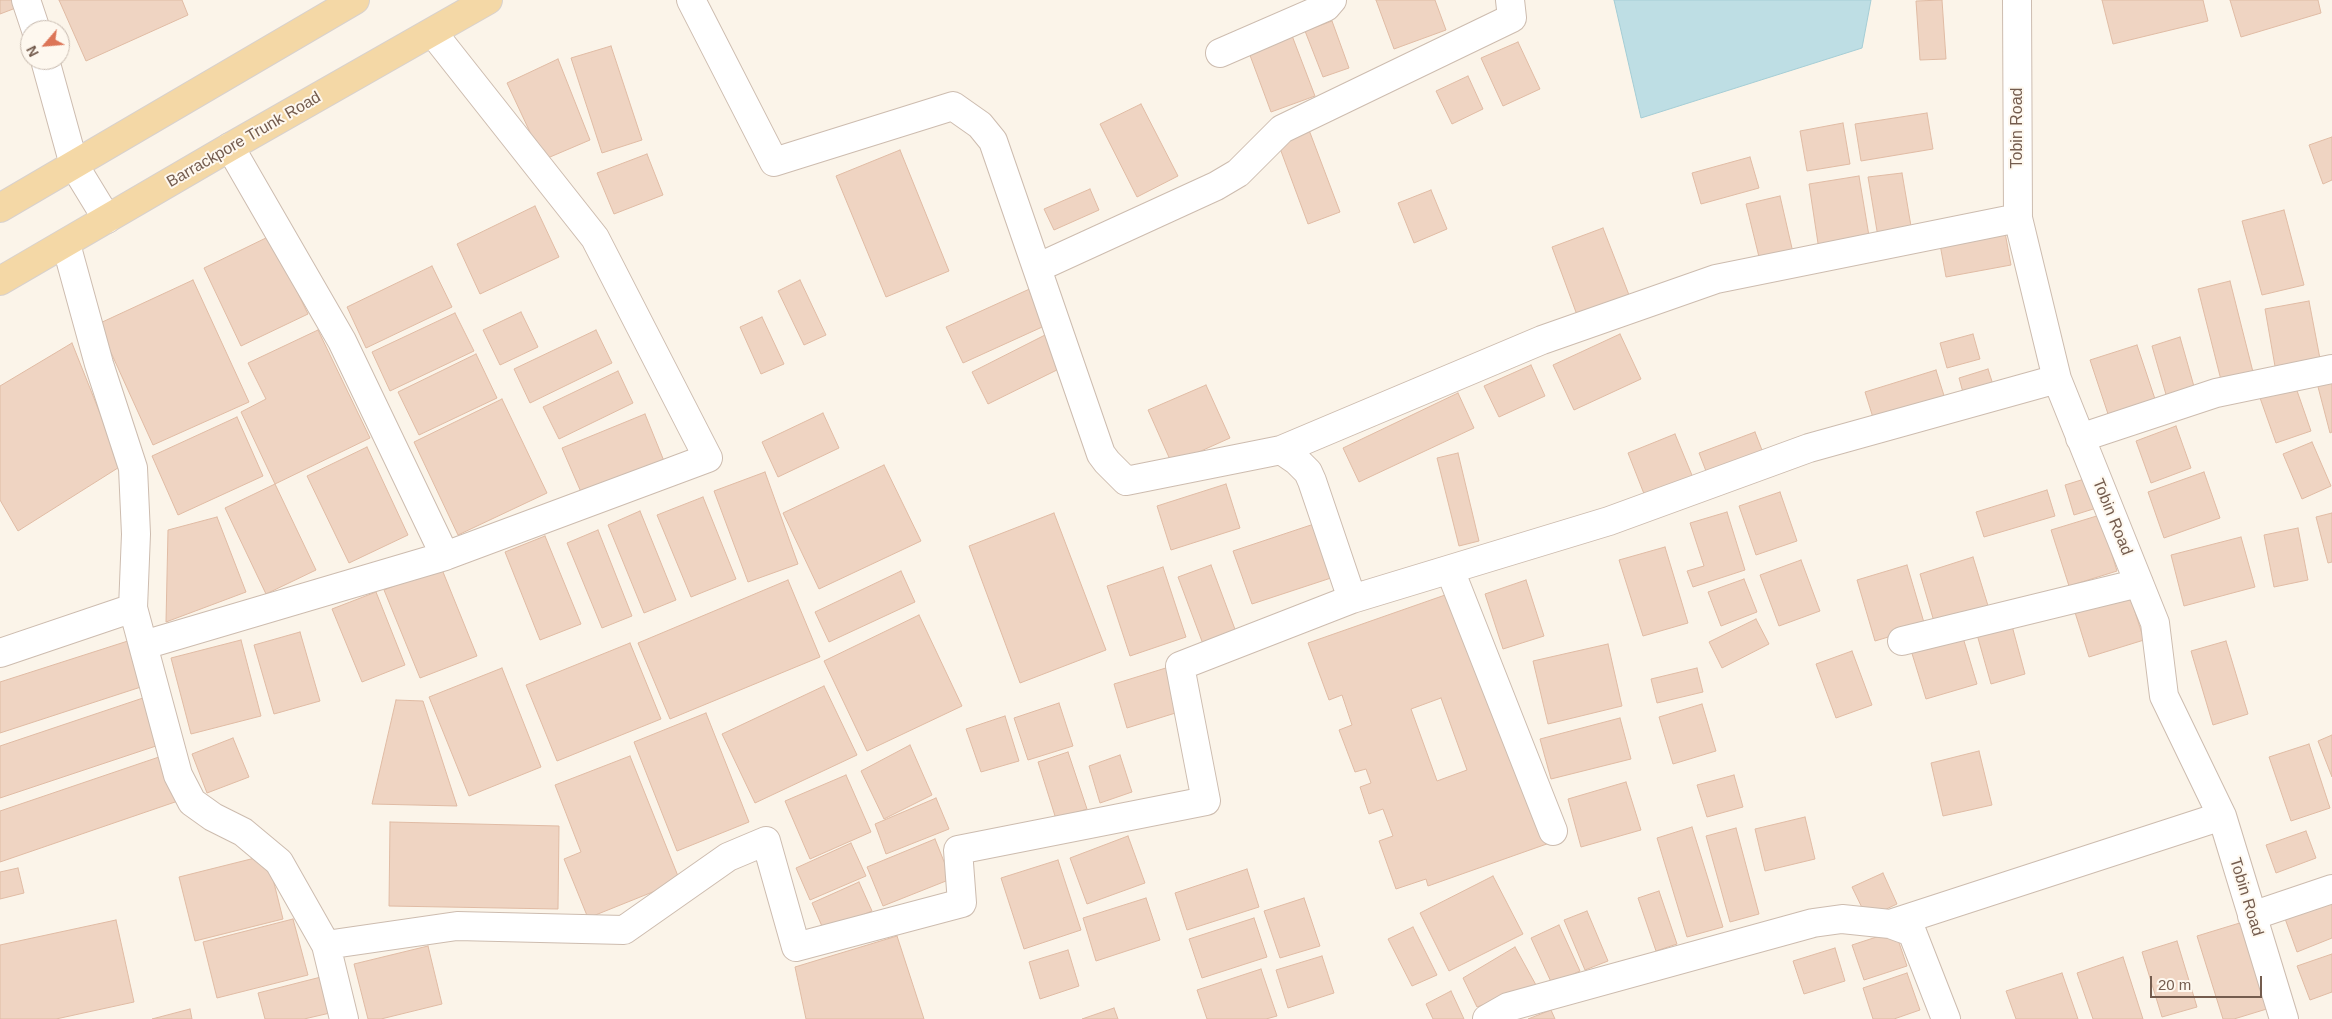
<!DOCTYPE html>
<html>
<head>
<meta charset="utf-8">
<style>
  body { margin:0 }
  #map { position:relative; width:2332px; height:1019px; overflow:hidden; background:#fbf4e9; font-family:Arial,sans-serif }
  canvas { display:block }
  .north { position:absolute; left:20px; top:20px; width:50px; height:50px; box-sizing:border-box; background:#fef8ef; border:1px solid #c7baaf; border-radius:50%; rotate:243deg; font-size:14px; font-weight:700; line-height:20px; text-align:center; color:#745c4e }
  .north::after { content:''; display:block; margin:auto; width:18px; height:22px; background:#dc7557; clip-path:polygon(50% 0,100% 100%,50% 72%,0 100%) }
  .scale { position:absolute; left:2150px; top:976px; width:112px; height:22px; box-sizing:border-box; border:2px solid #745c4e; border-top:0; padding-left:6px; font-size:15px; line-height:18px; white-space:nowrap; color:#745c4e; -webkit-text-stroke:4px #fef8ef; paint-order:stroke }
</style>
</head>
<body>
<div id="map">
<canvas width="2332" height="1019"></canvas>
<div class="north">N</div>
<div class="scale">20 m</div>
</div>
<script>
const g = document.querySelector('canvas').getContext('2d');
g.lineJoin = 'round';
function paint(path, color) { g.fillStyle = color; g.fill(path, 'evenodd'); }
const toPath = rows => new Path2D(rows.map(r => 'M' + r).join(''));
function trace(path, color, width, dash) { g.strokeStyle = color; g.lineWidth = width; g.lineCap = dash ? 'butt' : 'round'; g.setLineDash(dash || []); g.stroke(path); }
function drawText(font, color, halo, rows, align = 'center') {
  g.font = font + ' Arial,sans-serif'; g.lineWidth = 4; g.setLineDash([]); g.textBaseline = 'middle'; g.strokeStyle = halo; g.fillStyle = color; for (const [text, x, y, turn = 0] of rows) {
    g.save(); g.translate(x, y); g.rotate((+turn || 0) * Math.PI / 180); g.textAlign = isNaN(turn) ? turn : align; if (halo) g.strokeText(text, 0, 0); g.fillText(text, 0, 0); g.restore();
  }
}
const water = toPath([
  [1614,0,1871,0,1862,48,1641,118,1614,0]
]);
paint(water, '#bedee4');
trace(water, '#a5cdd5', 1);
const building = toPath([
  [0,0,19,0,21,6,0,14,0,0],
  [59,0,182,0,188,15,86,61,59,0],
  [1376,0,1435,0,1446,30,1394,49,1376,0],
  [1942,0,1946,59,1920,60,1916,1,1942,0],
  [2102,0,2203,0,2208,21,2113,44,2102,0],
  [2230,0,2318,0,2321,13,2241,37,2230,0],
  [1332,21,1349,68,1323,77,1305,31,1332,21],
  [1291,33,1315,96,1271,112,1248,50,1291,33],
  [1518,42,1540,89,1503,106,1481,58,1518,42],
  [611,46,642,140,602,153,571,58,611,46],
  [558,59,590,140,543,160,507,83,558,59],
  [1468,76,1483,109,1452,124,1436,91,1468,76],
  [1141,104,1178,176,1137,197,1100,124,1141,104],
  [1927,113,1933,149,1861,161,1855,124,1927,113],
  [1843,123,1850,164,1807,171,1800,131,1843,123],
  [1309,130,1340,212,1308,224,1278,143,1309,130],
  [2332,137,2332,180,2323,184,2309,145,2332,137],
  [900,150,949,271,886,297,836,176,900,150],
  [647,154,663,195,614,214,597,173,647,154],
  [1750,157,1759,188,1701,204,1692,173,1750,157],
  [1902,173,1912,232,1878,237,1868,177,1902,173],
  [1859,176,1870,242,1819,250,1809,184,1859,176],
  [1090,189,1099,210,1054,230,1044,209,1090,189],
  [1431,190,1447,229,1414,243,1398,203,1431,190],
  [1780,196,1794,257,1761,265,1746,204,1780,196],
  [535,206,559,257,480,294,457,244,535,206],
  [2284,210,2304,285,2262,295,2242,221,2284,210],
  [2004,227,2011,265,1946,277,1939,239,2004,227],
  [1603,228,1629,295,1577,315,1552,247,1603,228],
  [270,236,308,314,241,346,204,268,270,236],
  [432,266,452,307,366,348,347,307,432,266],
  [193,280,249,402,153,445,98,324,193,280],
  [800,280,826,335,804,345,778,291,800,280],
  [2230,281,2253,372,2221,380,2198,289,2230,281],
  [1034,287,1051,323,963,363,946,327,1034,287],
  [2309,301,2321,364,2276,372,2265,309,2309,301],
  [521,312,538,347,500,365,483,330,521,312],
  [455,313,474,351,390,391,372,352,455,313],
  [762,317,784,364,761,374,740,327,762,317],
  [318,330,370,438,275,484,241,412,266,399,248,363,318,330],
  [596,330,612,363,530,403,514,369,596,330],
  [1049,333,1065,366,988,404,972,372,1049,333],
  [1620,334,1641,379,1574,410,1553,365,1620,334],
  [1973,334,1980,359,1947,368,1940,343,1973,334],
  [2180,337,2195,390,2167,398,2152,346,2180,337],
  [72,343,121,466,18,531,0,500,0,386,72,343],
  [2137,345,2157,405,2110,420,2090,360,2137,345],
  [476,354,497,398,419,435,398,392,476,354],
  [1531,365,1545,396,1499,417,1484,386,1531,365],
  [1988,369,1996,394,1966,403,1959,378,1988,369],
  [1936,370,1946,402,1875,424,1865,392,1936,370],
  [618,371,633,403,559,439,543,407,618,371],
  [2332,380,2332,432,2330,433,2317,383,2332,380],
  [2294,382,2311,431,2276,443,2259,395,2294,382],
  [1206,385,1230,438,1172,464,1148,410,1206,385],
  [1458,393,1474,428,1359,482,1343,448,1458,393],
  [502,399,547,493,458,535,414,442,502,399],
  [823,413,839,448,778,477,762,442,823,413],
  [645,414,666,466,584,499,562,448,645,414],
  [237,417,263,476,178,515,152,456,237,417],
  [2176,426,2191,468,2151,483,2136,441,2176,426],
  [1755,432,1767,463,1711,484,1699,453,1755,432],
  [1675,434,1696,485,1648,504,1628,453,1675,434],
  [2312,442,2331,486,2302,499,2283,454,2312,442],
  [367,447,408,535,349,563,307,476,367,447],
  [1458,453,1479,541,1459,546,1437,458,1458,453],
  [884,465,921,541,819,589,783,513,884,465],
  [765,472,798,564,748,582,714,491,765,472],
  [2204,472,2220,518,2164,538,2148,492,2204,472],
  [2094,476,2103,506,2074,515,2065,485,2094,476],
  [275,484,316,570,266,594,225,508,275,484],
  [1226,484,1240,528,1171,550,1157,506,1226,484],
  [2047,490,2055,516,1984,537,1976,512,2047,490],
  [1780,492,1797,541,1756,555,1739,506,1780,492],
  [703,497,736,579,691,597,657,515,703,497],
  [640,511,676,600,644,613,608,525,640,511],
  [1727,512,1745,570,1693,587,1687,571,1704,566,1690,523,1727,512],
  [1054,513,1106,650,1020,683,969,546,1054,513],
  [2332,513,2332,562,2328,563,2316,517,2332,513],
  [2100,515,2117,571,2069,586,2051,530,2100,515],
  [217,517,246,592,166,622,168,530,217,517],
  [1317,523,1334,577,1252,604,1233,551,1317,523],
  [2298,528,2308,580,2274,587,2264,535,2298,528],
  [598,530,632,616,602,628,567,543,598,530],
  [545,536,581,624,540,640,505,552,545,536],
  [2241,537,2255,587,2184,606,2171,555,2241,537],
  [1665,547,1688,623,1643,636,1619,560,1665,547],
  [1973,557,1989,609,1935,625,1920,574,1973,557],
  [1801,560,1820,611,1779,626,1760,575,1801,560],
  [1211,565,1236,632,1203,644,1178,577,1211,565],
  [1907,565,1925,626,1875,641,1857,580,1907,565],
  [441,567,477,656,420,678,384,590,441,567],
  [1163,567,1186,637,1130,656,1107,586,1163,567],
  [901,571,915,602,829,642,815,612,901,571],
  [1744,579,1757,612,1721,626,1708,592,1744,579],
  [788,580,820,657,670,719,638,643,788,580],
  [1526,580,1544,636,1503,649,1485,594,1526,580],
  [1468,587,1558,840,1428,886,1426,879,1396,889,1379,841,1393,836,1383,809,1369,814,1360,787,1371,783,1366,769,1355,772,1339,730,1352,725,1342,695,1329,700,1308,643,1468,587],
  [1441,698,1467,770,1437,781,1411,709,1441,698],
  [2128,590,2144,640,2089,657,2073,606,2128,590],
  [376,592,405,665,362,682,332,609,376,592],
  [919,615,962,706,867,751,824,661,919,615],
  [1756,619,1769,644,1722,668,1709,642,1756,619],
  [2011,622,2025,674,1991,684,1976,631,2011,622],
  [1961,631,1977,684,1926,699,1910,647,1961,631],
  [300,632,320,701,274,714,254,645,300,632],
  [131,640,147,685,0,733,0,682,131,640],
  [241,640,261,716,191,734,171,658,241,640],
  [2226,641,2248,714,2213,725,2191,651,2226,641],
  [630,643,661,719,557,761,526,685,630,643],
  [1608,644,1622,706,1548,724,1533,661,1608,644],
  [1852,651,1872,705,1836,718,1816,664,1852,651],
  [1169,667,1182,711,1127,728,1114,684,1169,667],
  [502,668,541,767,469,796,429,697,502,668],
  [1697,668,1703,692,1657,703,1651,679,1697,668],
  [824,686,857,755,755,803,722,734,824,686],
  [146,697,162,744,0,798,0,746,146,697],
  [396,700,423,701,457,806,372,804,396,700],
  [1059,703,1073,746,1028,760,1014,718,1059,703],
  [1702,704,1716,751,1673,764,1659,717,1702,704],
  [706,713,749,822,677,851,634,742,706,713],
  [1005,716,1019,761,981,772,966,729,1005,716],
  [1620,718,1631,759,1551,779,1540,739,1620,718],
  [2332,735,2332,777,2318,741,2332,735],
  [233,738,249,777,207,793,192,754,233,738],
  [2309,744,2330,808,2291,821,2269,757,2309,744],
  [910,745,932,795,884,819,861,771,910,745],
  [1979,751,1992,805,1943,816,1931,763,1979,751],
  [1068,752,1087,809,1056,819,1038,762,1068,752],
  [1120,755,1132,792,1100,803,1089,766,1120,755],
  [162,756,178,801,0,862,0,811,162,756],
  [630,756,680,881,588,918,564,859,581,852,555,785,630,756],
  [846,775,871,832,810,859,785,801,846,775],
  [1734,775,1743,807,1707,817,1697,785,1734,775],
  [1626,782,1641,830,1581,847,1568,799,1626,782],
  [936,798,949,829,886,854,875,824,936,798],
  [1805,817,1815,859,1765,871,1755,829,1805,817],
  [390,822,559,826,558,909,389,906,390,822],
  [1692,827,1723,927,1687,937,1657,838,1692,827],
  [1736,828,1759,914,1730,922,1706,836,1736,828],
  [2306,831,2316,858,2276,873,2266,845,2306,831],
  [1128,836,1145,883,1087,904,1070,858,1128,836],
  [935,839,951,879,883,906,867,867,935,839],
  [851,843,866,876,810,900,796,868,851,843],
  [267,855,283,919,195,941,179,877,267,855],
  [1058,860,1081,930,1024,949,1001,878,1058,860],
  [18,868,24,893,0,899,0,872,18,868],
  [1247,869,1259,907,1187,930,1175,893,1247,869],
  [1883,873,1897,904,1867,918,1852,887,1883,873],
  [1493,876,1523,934,1449,971,1420,913,1493,876],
  [859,882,872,911,824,931,812,903,859,882],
  [1659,891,1677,944,1656,951,1638,898,1659,891],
  [2332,896,2332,938,2297,952,2283,913,2332,896],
  [1146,898,1160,940,1096,961,1083,918,1146,898],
  [1304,898,1320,946,1280,958,1264,911,1304,898],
  [1587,911,1608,961,1585,970,1564,920,1587,911],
  [1254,918,1267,957,1202,978,1189,939,1254,918],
  [293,919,308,975,217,998,203,942,293,919],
  [116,920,134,1002,56,1019,0,1019,0,945,116,920],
  [2243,922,2270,1008,2234,1019,2223,1019,2197,936,2243,922],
  [1559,925,1580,971,1552,984,1531,938,1559,925],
  [1413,927,1437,975,1412,986,1388,939,1413,927],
  [1895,931,1907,966,1864,980,1852,945,1895,931],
  [897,936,924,1019,806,1019,795,967,897,936],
  [2177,941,2197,1007,2162,1017,2142,952,2177,941],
  [428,946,442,1004,381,1019,368,1019,354,964,428,946],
  [1515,947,1536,985,1477,1007,1463,978,1515,947],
  [1835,948,1845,981,1804,994,1793,961,1835,948],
  [1068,950,1079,986,1040,999,1029,962,1068,950],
  [2332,954,2332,992,2310,1000,2297,966,2332,954],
  [1322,956,1334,993,1288,1008,1276,970,1322,956],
  [2123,957,2143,1019,2093,1019,2077,973,2123,957],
  [1261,969,1277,1016,1266,1019,1207,1019,1197,990,1261,969],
  [1907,973,1920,1010,1894,1019,1873,1019,1863,988,1907,973],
  [2062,973,2078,1019,2016,1019,2006,991,2062,973],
  [321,977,330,1013,304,1019,265,1019,258,993,321,977],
  [1451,991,1464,1019,1433,1019,1426,1004,1451,991],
  [1114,1008,1118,1019,1082,1019,1114,1008],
  [190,1009,192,1019,152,1019,190,1009],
  [1551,1010,1555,1019,1528,1019,1551,1010]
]);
paint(building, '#efd4c2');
trace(building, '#e0bba4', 1);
const minor = toPath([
  [26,0,36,30],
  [691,0,774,162,953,106,980,125,993,141,1101,454,1107,462,1126,481,1281,450,1297,461,1308,472,1312,481,1352,599],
  [2017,0,2018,218,2057,379,2155,623,2164,696,2222,816,2284,1019],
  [1220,53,1326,7,1332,0],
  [45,60,74,165,107,219],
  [230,147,342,341,445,556],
  [66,244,99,364,133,468,136,534,133,608,178,775,192,802,213,817,243,832,279,862,326,945,344,1019],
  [1037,268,1216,186,1238,173,1282,129,1512,18,1510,0],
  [2080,438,2216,393,2332,369],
  [1281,450,1542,340,1716,279,2018,218],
  [1450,570,1553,831],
  [1902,641,2139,583],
  [144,645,445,556,708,458,595,238,433,33],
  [0,653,133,608],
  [2252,916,2332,889],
  [1890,924,2222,816],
  [326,945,457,926,624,930,728,857,766,841,796,947,962,903,958,850,1206,801,1180,666,1352,599,1609,521,1809,448,2057,379],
  [1487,1019,1508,1007,1813,923,1842,919,1890,924,1912,932,1946,1019]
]);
const major = toPath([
  [0,208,355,0],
  [0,281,230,147,488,0]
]);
trace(minor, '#cdbcaf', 30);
trace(major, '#d8d1cd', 30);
trace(minor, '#fff', 28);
trace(major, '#f4d8a6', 28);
drawText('16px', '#745c4e', '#fef8ef', [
  ["Tobin Road",2018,128,-90],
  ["Barrackpore Trunk Road",244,140,-30],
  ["Tobin Road",2112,517,68],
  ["Tobin Road",2246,897,73]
]);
</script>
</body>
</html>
